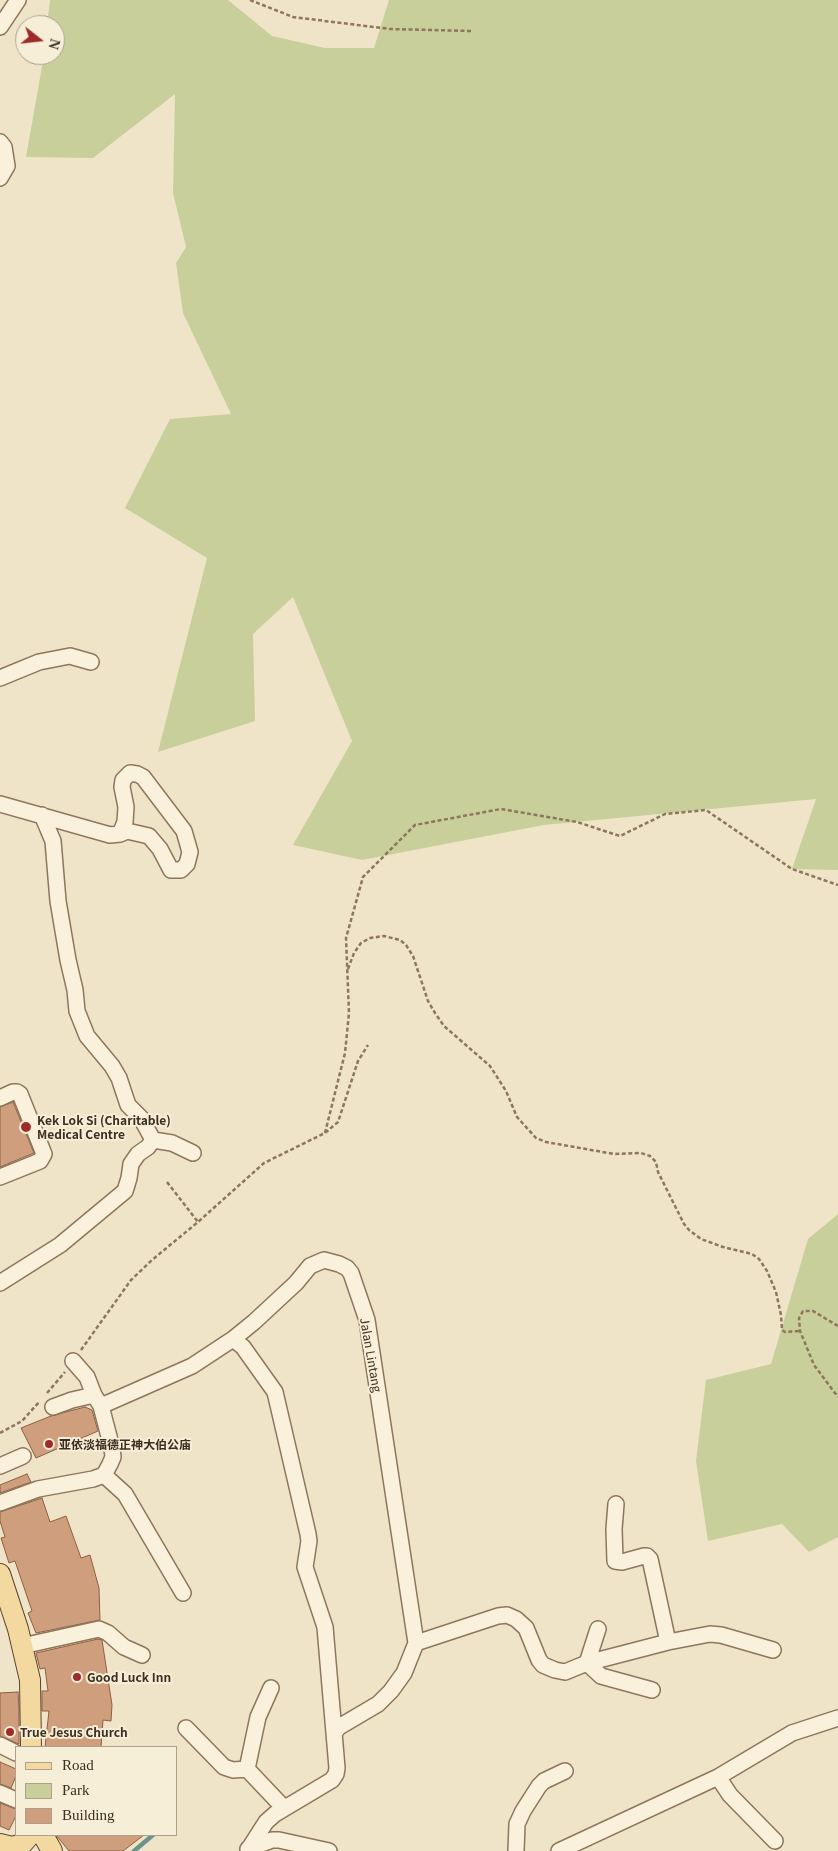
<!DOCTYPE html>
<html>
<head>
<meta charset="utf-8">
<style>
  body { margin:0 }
  #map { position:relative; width:838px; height:1851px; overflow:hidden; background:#f0e4c8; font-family:Georgia,serif }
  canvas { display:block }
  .legend { position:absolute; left:15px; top:1746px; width:162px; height:90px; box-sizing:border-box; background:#f7eed8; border:1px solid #ada18e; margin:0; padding:6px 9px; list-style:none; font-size:15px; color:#3d2e20 }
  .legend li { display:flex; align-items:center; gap:10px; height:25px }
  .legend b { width:25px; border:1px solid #ada18e }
  .north { position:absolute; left:15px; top:15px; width:50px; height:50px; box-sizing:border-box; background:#f7eed8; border:1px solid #ada18e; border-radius:50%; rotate:106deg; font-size:14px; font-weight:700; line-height:20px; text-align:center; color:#3d2e20 }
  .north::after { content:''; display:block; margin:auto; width:18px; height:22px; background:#9e2a2b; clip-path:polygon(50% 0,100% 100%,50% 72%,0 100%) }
</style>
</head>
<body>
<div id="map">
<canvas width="838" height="1851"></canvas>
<ul class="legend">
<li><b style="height:6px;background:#f3d9a0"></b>Road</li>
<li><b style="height:14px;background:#c9cf9b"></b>Park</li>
<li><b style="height:14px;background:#cf9f7d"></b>Building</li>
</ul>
<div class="north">N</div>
</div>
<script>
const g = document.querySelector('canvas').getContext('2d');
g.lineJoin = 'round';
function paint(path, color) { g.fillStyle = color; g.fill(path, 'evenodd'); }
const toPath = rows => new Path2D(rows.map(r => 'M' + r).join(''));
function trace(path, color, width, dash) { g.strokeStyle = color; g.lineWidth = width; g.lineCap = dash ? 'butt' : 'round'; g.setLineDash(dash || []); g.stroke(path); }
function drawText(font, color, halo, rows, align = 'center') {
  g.font = font + ' Georgia,"Noto Sans SC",serif'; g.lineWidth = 4; g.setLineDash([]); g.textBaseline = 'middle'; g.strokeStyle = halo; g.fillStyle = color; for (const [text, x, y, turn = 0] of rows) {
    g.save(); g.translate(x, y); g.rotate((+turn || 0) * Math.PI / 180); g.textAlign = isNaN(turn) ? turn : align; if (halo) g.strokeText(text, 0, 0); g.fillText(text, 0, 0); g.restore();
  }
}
paint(toPath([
  [50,0,228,0,272,36,325,48,374,48,389,0,838,0,838,870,792,869,816,799,544,825,362,860,293,845,352,741,293,597,253,634,255,721,158,752,207,558,125,508,170,419,231,414,183,313,176,263,186,247,173,193,175,94,93,158,26,157,44,55,55,55,55,25,47,25],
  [838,1214,838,1537,809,1552,782,1524,708,1541,696,1461,706,1380,771,1364,808,1239]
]), '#c9cf9b');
trace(toPath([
  [134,1851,153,1835]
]), '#6f938a', 4.5);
const building = toPath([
  [13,1102,34,1153,0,1167,0,1107,13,1102],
  [85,1407,92,1410,98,1431,36,1458,21,1428,51,1416,85,1407],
  [27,1474,31,1482,0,1493,0,1485,27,1474],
  [42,1498,50,1522,66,1516,81,1558,90,1555,99,1588,100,1620,36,1633,28,1613,32,1611,15,1561,9,1563,1,1538,5,1537,0,1521,0,1512,42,1498],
  [98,1639,102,1640,112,1705,111,1721,103,1720,101,1747,45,1747,49,1711,42,1711,42,1691,48,1691,45,1668,40,1669,36,1653,98,1639],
  [18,1692,19,1708,19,1744,0,1736,0,1693,18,1692],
  [0,1762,16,1769,16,1776,11,1788,0,1784,0,1762],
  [0,1803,16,1809,16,1816,9,1830,0,1826,0,1803],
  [56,1835,144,1835,123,1851,69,1851,56,1835]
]);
paint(building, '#cf9f7d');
trace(building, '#8d5f41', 1);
const minor = toPath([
  [0,27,18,0],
  [0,142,4,147,7,166,0,178],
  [0,678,39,662,70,656,91,662],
  [0,804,110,835,120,834,127,831,149,836,160,849,171,870,181,870,187,864,190,852,184,831,143,777,137,774,130,773,123,780,122,787,126,807,125,822,120,834],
  [42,815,53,841,58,901,68,960,75,990,77,1011,87,1036,112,1066,119,1078,128,1105,141,1118,153,1140],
  [0,1098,13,1092,17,1092,20,1094,44,1154,40,1161,0,1177],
  [0,1283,60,1245,125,1191,129,1178,131,1164,138,1154,148,1147,153,1140,172,1143,193,1153],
  [233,1339,243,1347,275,1392,308,1534,309,1541,305,1567,325,1627,337,1768,336,1774,332,1780,275,1814,266,1822,250,1847],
  [101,1406,192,1366,233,1339,254,1322,296,1283,310,1266,324,1260,339,1264,347,1268,351,1273,367,1320,416,1643,404,1673,391,1691,378,1704,339,1727,335,1732],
  [53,1407,72,1400,94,1395],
  [0,1466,23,1456],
  [104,1475,125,1494,183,1593],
  [0,1503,38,1489,93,1479,104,1475,110,1464,113,1457,112,1448,101,1406,94,1395,87,1377,73,1361],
  [616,1504,614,1529,615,1561,622,1562,644,1556,647,1556,650,1559,668,1642],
  [598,1629,587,1663,601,1676,652,1690],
  [416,1643,498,1616,507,1615,516,1619,526,1628,539,1660,543,1665,555,1670,565,1672,587,1663,668,1642,710,1634,721,1635,773,1650],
  [22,1646,99,1629,108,1633,124,1647,142,1655],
  [186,1728,224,1767,233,1770,247,1769,283,1807],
  [0,1745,16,1753],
  [247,1769,258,1717,271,1688],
  [718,1777,730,1795,775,1841],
  [0,1793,16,1800],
  [248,1849,272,1840,279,1840,329,1851],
  [516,1851,517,1824,523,1811,539,1786,544,1781,565,1771],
  [559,1851,718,1777,792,1733,838,1718]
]);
const major = toPath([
  [0,1574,18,1629,30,1680,31,1747],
  [43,1835,52,1851],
  [0,1844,12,1847,22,1844,30,1835]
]);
trace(minor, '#8d765c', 18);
trace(major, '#5b4430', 22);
trace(toPath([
  [250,0,293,17,390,29,472,31],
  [348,969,354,953,361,943,370,938,384,936,400,940,406,945,413,956,428,1001,435,1013,444,1026,490,1066,506,1091,517,1117,536,1138,546,1142,614,1154,641,1153,650,1156,656,1162,658,1172,684,1224,689,1230,701,1239,723,1247,752,1254,759,1259,767,1271,776,1292,781,1315,782,1330,785,1332,800,1331],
  [325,1133,345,1053,349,1013,346,938,363,877,415,825,501,809,577,822,620,836,665,814,706,810,792,869,838,885],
  [167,1182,198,1222],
  [838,1326,813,1311,803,1311,799,1318,800,1331,814,1365,838,1397],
  [81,1350,131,1280,152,1260,198,1222,264,1163,325,1133,338,1122,358,1061,368,1045],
  [47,1393,65,1372],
  [0,1433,22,1421,40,1401]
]), '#8d765c', 2.5, [4, 2.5]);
trace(minor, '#faf1dc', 15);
trace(major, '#f3d9a0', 20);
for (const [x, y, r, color] of [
  [26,1127,6,"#9e2a2b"],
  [49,1444,5,"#9e2a2b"],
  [77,1677,5,"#9e2a2b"],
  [10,1732,5,"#9e2a2b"]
]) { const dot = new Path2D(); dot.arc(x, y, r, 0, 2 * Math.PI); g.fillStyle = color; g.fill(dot); trace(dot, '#f7eed8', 2); }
drawText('bold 12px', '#3d2e20', '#f7eed8', [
  ["Kek Lok Si (Charitable)",37,1120],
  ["Medical Centre",37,1134],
  ["亚依淡福德正神大伯公庙",59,1444],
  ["Good Luck Inn",87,1677],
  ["True Jesus Church",20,1732]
], 'left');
drawText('12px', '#3d2e20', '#f7eed8', [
  ["Jalan Lintang",371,1355,80]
]);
</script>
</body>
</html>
